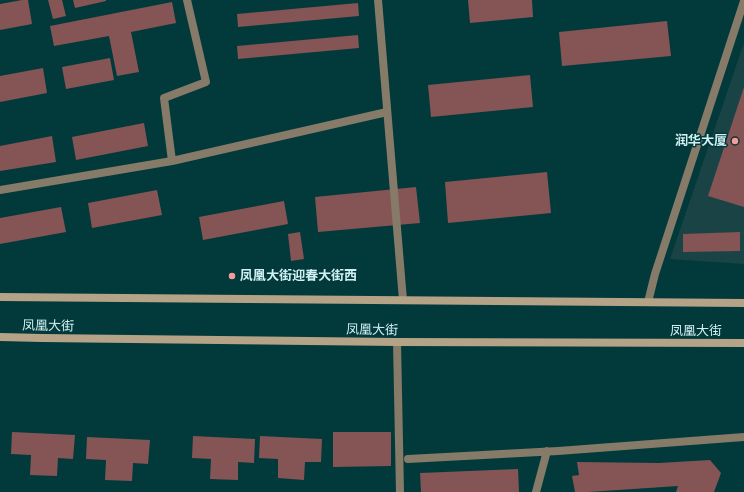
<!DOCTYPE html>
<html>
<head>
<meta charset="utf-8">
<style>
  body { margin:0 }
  canvas { display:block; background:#02393b }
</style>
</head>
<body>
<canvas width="744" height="492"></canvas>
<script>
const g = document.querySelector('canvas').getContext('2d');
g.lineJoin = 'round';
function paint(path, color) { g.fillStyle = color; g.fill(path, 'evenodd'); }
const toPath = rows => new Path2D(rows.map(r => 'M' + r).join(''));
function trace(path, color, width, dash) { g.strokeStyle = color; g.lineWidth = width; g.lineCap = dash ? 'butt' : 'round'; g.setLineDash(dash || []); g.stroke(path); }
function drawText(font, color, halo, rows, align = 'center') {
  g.font = font + ' "Public Sans","Noto Sans SC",sans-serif'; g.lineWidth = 3; g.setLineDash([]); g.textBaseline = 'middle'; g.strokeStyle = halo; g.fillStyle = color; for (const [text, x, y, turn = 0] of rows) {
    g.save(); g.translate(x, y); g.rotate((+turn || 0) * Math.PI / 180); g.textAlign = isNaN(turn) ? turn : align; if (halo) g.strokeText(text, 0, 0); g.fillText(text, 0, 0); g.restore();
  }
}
paint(toPath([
  [744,43,744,264,670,259]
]), '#1a4345');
paint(toPath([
  [22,0,28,0,32,24,0,30,0,4],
  [48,0,62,0,66,16,53,19],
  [73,0,106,0,106,1,75,8],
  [468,0,532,0,533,17,470,23],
  [172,2,176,23,131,32,139,72,117,76,109,36,54,46,50,26],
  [358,3,359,16,238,27,237,14],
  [667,21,671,56,562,66,559,32],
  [358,35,359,48,238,59,237,46],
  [110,58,114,80,66,89,62,67],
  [43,68,47,93,0,102,0,76],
  [530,75,533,107,431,117,428,85],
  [744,87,744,207,708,196],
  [144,123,148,146,76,160,72,137],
  [52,136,56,162,0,171,0,146],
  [547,172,551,213,448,223,445,182],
  [416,187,420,223,318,232,315,197],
  [157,190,162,215,92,228,88,203],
  [284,201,288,224,203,240,199,217],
  [61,207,66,232,0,244,0,218],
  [300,232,304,259,291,261,288,234],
  [740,232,740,251,683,252,683,234],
  [12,432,75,435,73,459,58,458,57,476,30,475,31,455,11,454],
  [333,432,391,432,391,466,333,467],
  [193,436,255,439,254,463,238,462,238,480,210,479,211,459,192,458],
  [260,436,322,439,321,462,305,462,304,480,278,478,278,459,259,458],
  [87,437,150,440,148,464,133,463,132,481,105,480,106,460,86,459],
  [710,460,721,473,714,492,676,492,678,486,588,492,575,492,572,476,579,475,577,462,659,463],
  [518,469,519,492,421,492,420,473]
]), '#855454');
trace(toPath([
  [187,0,206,82,164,98,172,161,387,112],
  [378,0,403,300],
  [0,190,172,161],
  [648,302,655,274,744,1],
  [397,342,400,492],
  [408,459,558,451,744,437],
  [536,492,547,451]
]), '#867a69', 8);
trace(toPath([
  [0,297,744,303],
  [0,337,42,338,397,342,744,343]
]), '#b5a387', 8);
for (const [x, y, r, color] of [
  [735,141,4,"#f59b9c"],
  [232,276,4,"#f59b9c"]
]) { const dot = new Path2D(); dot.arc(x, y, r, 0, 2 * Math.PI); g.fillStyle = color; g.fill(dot); trace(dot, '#02393b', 1.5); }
drawText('bold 13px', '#d0f0f1', '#02393b', [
  ["润华大厦",727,141],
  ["凤凰大街迎春大街西",240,276,"left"]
], 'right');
drawText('13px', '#d0f0f1', '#02393b', [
  ["凤凰大街",48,326,1],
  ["凤凰大街",372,330,1],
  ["凤凰大街",696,331]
]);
</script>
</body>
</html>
